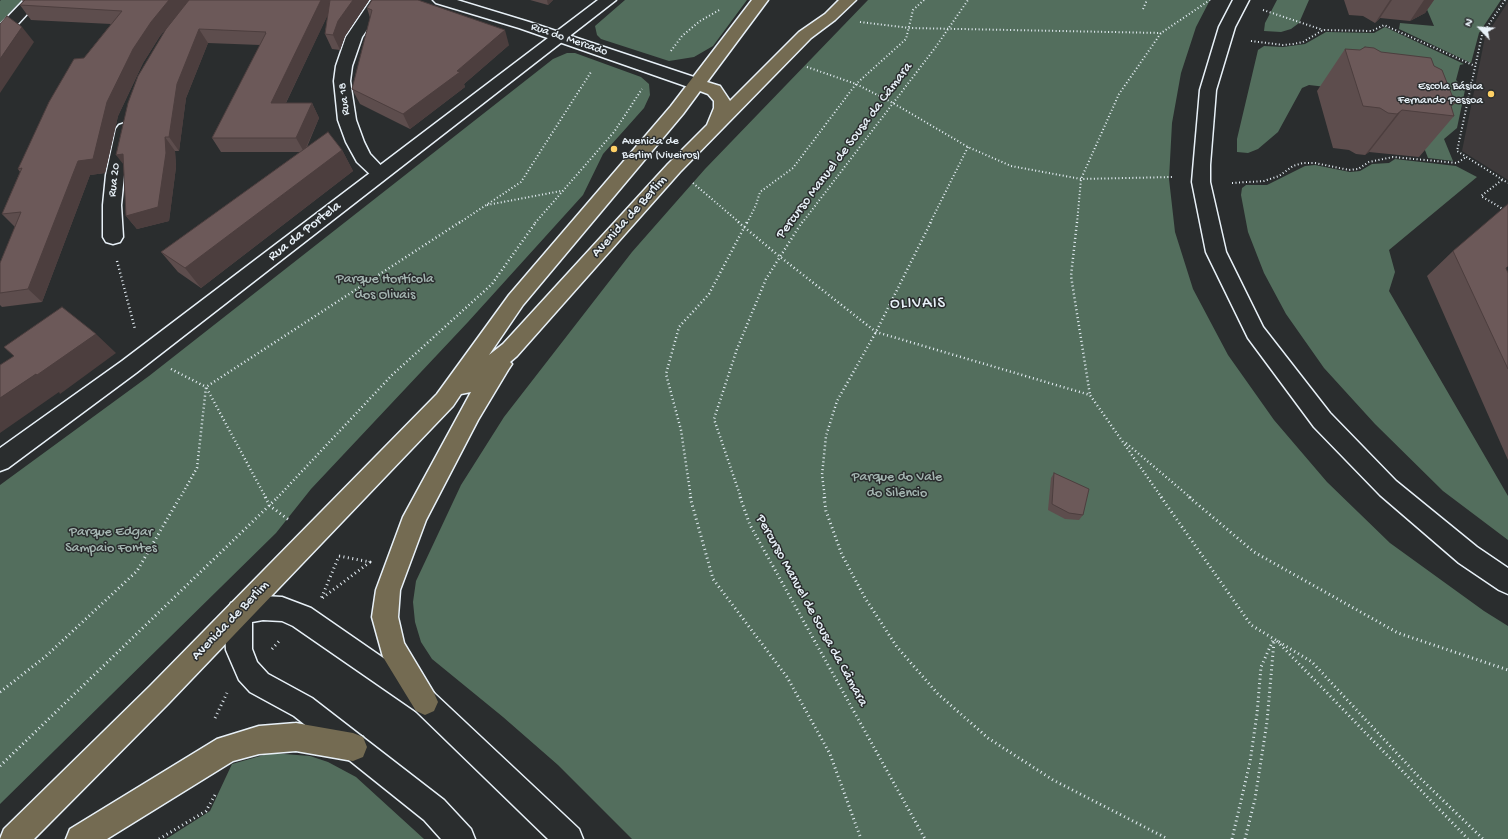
<!DOCTYPE html>
<html>
<head>
<meta charset="utf-8">
<style>
  body { margin:0 }
  #map { position:relative; width:1508px; height:839px; overflow:hidden; background:#2a2d2e; font-family:"Gochi Hand",sans-serif }
  canvas { display:block }
  .north { position:absolute; left:1460px; top:8px; width:40px; height:40px; -webkit-text-stroke:3px #2a2d2e; paint-order:stroke; rotate:295deg; font-size:11px; font-weight:700; line-height:16px; text-align:center; color:#e8f1f8 }
  .north::after { content:''; display:block; margin:auto; width:14px; height:18px; background:#e8f1f8; clip-path:polygon(50% 0,100% 100%,50% 72%,0 100%) }
</style>
</head>
<body>
<div id="map">
<canvas width="1508" height="839"></canvas>
<div class="north">N</div>
</div>
<script>
const g = document.querySelector('canvas').getContext('2d');
g.lineJoin = 'round';
function paint(path, color) { g.fillStyle = color; g.fill(path, 'evenodd'); }
const toPath = rows => new Path2D(rows.map(r => 'M' + r).join(''));
function trace(path, color, width, dash) { g.strokeStyle = color; g.lineWidth = width; g.lineCap = dash ? 'butt' : 'round'; g.setLineDash(dash || []); g.stroke(path); }
function drawText(font, color, halo, rows, align = 'center') {
  g.font = font + ' "Gochi Hand",sans-serif'; g.lineWidth = 3; g.setLineDash([]); g.textBaseline = 'middle'; g.strokeStyle = halo; g.fillStyle = color; for (const [text, x, y, turn = 0] of rows) {
    g.save(); g.translate(x, y); g.rotate((+turn || 0) * Math.PI / 180); g.textAlign = isNaN(turn) ? turn : align; if (halo) g.strokeText(text, 0, 0); g.fillText(text, 0, 0); g.restore();
  }
}
paint(toPath([
  [1508,2,1508,180,1462,151,1485,37]
]), '#3e3a3b');
paint(toPath([
  [1,0,22,0,0,23,0,1],
  [625,0,747,0,713,46,694,57,669,61,601,39,597,35,595,26],
  [868,0,1210,0,1196,27,1181,73,1172,123,1169,179,1175,232,1193,289,1228,355,1274,420,1327,482,1390,543,1484,611,1508,626,1508,839,632,839,558,765,503,717,432,659,421,642,415,622,413,602,416,581,461,485,504,417,632,252,705,169],
  [1277,0,1309,0,1299,23,1291,29,1281,32,1264,31,1265,23],
  [1423,0,1501,0,1479,33,1471,63,1399,29,1400,23,1434,26],
  [1385,27,1464,64,1460,65,1456,80,1465,90,1457,128,1444,139,1453,161,1428,158,1404,96,1309,85,1302,88,1278,132,1258,149,1248,153,1237,152,1237,139,1258,50,1264,46,1283,47,1305,44,1326,32,1374,33],
  [567,53,575,53,641,77,649,84,650,95,644,108,603,154,583,195,468,322,311,489,276,533,0,804,0,485,149,376,553,59],
  [1395,159,1456,166,1477,177,1389,250,1395,272,1389,291,1508,496,1508,540,1443,491,1375,424,1324,368,1286,314,1264,273,1248,232,1241,195,1242,188,1246,185,1267,185,1305,166,1315,165,1350,172,1360,171,1372,164,1389,163],
  [271,753,310,756,328,762,356,777,424,839,166,839,210,811,232,764]
]), '#536e5d');
const minor = toPath([
  [24,0,40,0,6,37,0,39,0,25,24,0],
  [371,0,387,0,362,37,352,66,350,81,356,120,364,142,370,154,389,174,386,178,380,180,374,178,357,162,346,142,338,120,334,81,336,66,346,37,371,0],
  [433,0,457,0,529,22,703,80,705,84,703,88,697,89,691,88,519,28,436,3,433,0],
  [1233,0,1249,0,1235,27,1216,90,1210,165,1210,182,1226,252,1263,327,1330,413,1396,481,1477,547,1508,568,1508,594,1499,590,1459,563,1380,495,1314,427,1248,338,1206,252,1192,182,1200,90,1219,27,1233,0],
  [125,123,131,125,134,129,124,175,121,205,123,237,120,242,113,244,106,242,103,237,103,205,106,175,116,129,119,125,125,123]
]);
const tertiary = toPath([
  [598,0,616,0,136,373,8,468,0,471,0,448,122,361,598,0],
  [263,596,282,597,311,608,434,693,579,829,583,839,548,839,416,711,293,626,282,621,263,620,252,622,252,649,257,662,268,674,312,698,444,800,471,829,475,839,441,839,424,820,294,716,250,692,239,680,226,650,225,632,227,612,231,603,240,600,263,596]
]);
const primary = toPath([
  [752,0,768,0,707,82,720,86,730,101,799,32,825,14,839,0,856,0,835,20,811,38,680,172,517,356,510,362,512,364,508,370,478,420,426,520,400,590,398,617,404,643,434,693,438,702,434,711,425,715,416,711,383,657,372,617,376,590,403,517,471,392,461,394,453,406,168,704,34,839,0,839,4,829,150,686,437,394,509,295,671,106,752,0],
  [700,91,708,94,714,101,714,108,707,125,668,164,503,344,489,355,523,305,683,114,700,91],
  [296,723,353,733,363,737,367,747,363,757,353,761,296,751,259,754,233,761,107,839,66,839,70,829,217,739,259,726,296,723]
]);
trace(minor, '#e8f1f8', 3);
trace(tertiary, '#e8f1f8', 3);
trace(primary, '#e8f1f8', 3);
trace(toPath([
  [1505,0,1482,35,1457,151,1508,183],
  [1143,9,1147,0],
  [1263,10,1323,30],
  [860,22,910,28,1161,33],
  [1251,41,1283,45,1293,44,1303,42,1323,30,1372,31,1384,25,1475,66],
  [671,51,682,36,700,21,721,9],
  [807,67,856,84,893,103,968,147,1011,166,1081,179,1173,177],
  [1502,180,1481,196,1508,212],
  [693,183,740,223],
  [1232,183,1264,181,1279,176,1293,166,1303,163,1315,163,1349,170,1358,169,1369,162,1393,157,1457,163,1466,157],
  [487,205,561,191],
  [459,223,521,182,591,72],
  [535,223,614,132,642,89],
  [747,223,756,205,760,192,793,168,856,84,906,39,913,10,924,0],
  [802,223,935,48,968,0],
  [930,223,968,147],
  [1077,223,1081,179,1119,94,1161,33,1210,0]
]), '#e8f1f8', 2, [1, 2.5]);
trace(toPath([
  [738,222,779,256,876,332,1090,395,1162,498],
  [1077,222,1071,276,1090,395],
  [117,261,135,329],
  [171,369,206,387,197,468,180,498],
  [1126,443,1191,498],
  [266,498,206,387,460,222],
  [277,498,392,375,492,284,536,222],
  [691,498,681,430,666,374,679,327,709,294,747,222],
  [741,498,714,419,737,349,766,279,802,222],
  [825,498,822,475,826,436,837,401,876,332,931,222]
]), '#e8f1f8', 2.5, [1, 3]);
trace(toPath([
  [265,497,270,506,289,520],
  [690,497,713,579,787,677,830,754,861,839],
  [740,497,750,525,925,839],
  [824,497,826,511,842,555,865,598,897,647,938,694,988,738,1053,780,1168,839],
  [1161,497,1251,625,1312,662,1419,777,1483,839],
  [1189,497,1254,552,1398,633,1508,670],
  [339,556,370,562,321,599,339,556],
  [1277,641,1468,839],
  [272,649,281,639],
  [0,692,45,657,137,571,180,497],
  [215,718,227,693],
  [0,766,278,497],
  [159,839,206,811,215,795],
  [1232,839,1250,762,1257,714,1261,667,1274,638],
  [1245,839,1255,799,1267,722,1274,641]
]), '#e8f1f8', 3, [1, 3.5]);
paint(minor, '#2a2d2e');
paint(tertiary, '#2a2d2e');
paint(primary, '#746b52');
paint(toPath([
  [22,0,369,0,345,36,340,50,332,49,325,34,328,14,286,103,312,103,319,118,307,147,342,150,353,171,201,288,178,272,161,252,300,152,221,152,212,138,260,45,208,43,186,98,179,151,175,151,176,167,169,221,137,229,126,216,178,14,160,36,143,63,118,116,105,173,90,175,42,302,2,307,0,305,0,263,15,227,2,214,20,172,18,169,84,58,111,24,31,20,20,5,23,2],
  [530,0,553,0,548,5],
  [1344,0,1434,0,1425,13,1410,21,1380,18,1375,23,1363,16,1349,15],
  [367,8,509,45,464,84,465,87,410,129,360,104,352,89,370,18],
  [1345,49,1381,52,1451,108,1454,116,1419,157,1369,152,1365,155,1356,154,1349,150,1333,148,1317,91],
  [1453,251,1506,268,1508,273,1508,460,1427,276],
  [1054,473,1083,515,1079,520,1065,519,1048,510,1051,478]
]), '#5d4d4d');
paint(toPath([
  [169,0,189,0,160,36,143,63,118,116,105,173,90,175,42,302,28,289,78,161,133,49,151,22],
  [321,0,335,0,279,117,271,103],
  [353,0,369,0,345,36,340,50,333,35,338,21],
  [547,0,553,0,548,5],
  [1390,0,1392,0,1380,18,1375,23],
  [1424,0,1434,0,1425,13,1410,21],
  [22,27,34,42,0,93,0,59],
  [199,29,208,43,186,98,179,151,169,137,177,84],
  [505,30,509,45,464,84,465,87,410,129,403,114,457,71],
  [312,103,319,118,304,152,296,138],
  [1402,110,1369,152,1365,155,1397,114],
  [165,137,175,151,176,167,169,221,137,229,126,216],
  [342,150,353,171,201,288,185,268],
  [123,154,127,169,116,155],
  [96,334,116,353,60,394,59,392,0,433,0,398]
]), '#4c3e3e');
const building = toPath([
  [25,0,169,0,151,22,133,49,107,102,93,159,78,161,28,289,0,293,0,263,21,212,2,214,22,168,18,169,49,102,74,59,84,58,122,11,20,5,25,0],
  [189,0,321,0,271,103,312,103,296,138,212,138,266,33,265,33,266,32,199,29,177,84,169,137,165,137,166,153,158,207,126,216,123,154,116,155,128,103,138,76,166,29,189,0],
  [330,0,353,0,338,21,333,35,325,34,330,0],
  [372,0,418,0,505,30,457,71,460,72,403,114,352,89,372,10,367,8,372,0],
  [7,16,22,27,0,59,0,24,7,16],
  [1365,47,1374,48,1381,52,1431,58,1434,66,1442,70,1455,103,1451,106,1454,116,1402,110,1397,114,1388,113,1380,108,1363,106,1345,49,1360,50,1365,47],
  [328,132,342,150,185,268,161,252,328,132],
  [1508,204,1508,266,1506,268,1508,273,1508,369,1453,251,1508,204],
  [62,307,96,334,37,375,36,374,0,398,0,365,14,356,4,347,62,307],
  [1054,473,1089,489,1083,515,1069,513,1052,504,1054,473]
]);
paint(building, '#6c5959');
trace(building, '#4c3e3e', 1);
for (const [x, y, r, color] of [
  [1491,94,4,"#ffd166"],
  [614,149,4,"#ffd166"]
]) { const dot = new Path2D(); dot.arc(x, y, r, 0, 2 * Math.PI); g.fillStyle = color; g.fill(dot); trace(dot, '#2a2d2e', 1.5); }
drawText('12px', '#e8f1f8', '#2a2d2e', [
  ["Rua do Mercado",569,40,19],
  ["Rua 18",345,99,-97],
  ["Rua 20",115,180,-83]
]);
drawText('12px', '#e8f1f8', '#2a2d2e', [
  ["Escola Básica",1483,87],
  ["Fernando Pessoa",1483,101],
  ["Avenida de",622,142,"left"],
  ["Berlim (Viveiros)",622,156,"left"]
], 'right');
drawText('14px', '#e8f1f8', '#2a2d2e', [
  ["Percurso Manuel de Sousa da Câmara",845,151,-53],
  ["Avenida de Berlim",630,217,-48],
  ["Rua da Portela",305,232,-38],
  ["Percurso Manuel de Sousa da Câmara",811,611,61],
  ["Avenida de Berlim",231,621,-46]
]);
drawText('14px', '#a5b6b2', '#2a2d2e', [
  ["Parque Hortícola",385,280],
  ["dos Olivais",385,296],
  ["Parque do Vale",897,478],
  ["do Silêncio",897,494],
  ["Parque Edgar",111,533],
  ["Sampaio Fontes",111,549]
]);
g.letterSpacing = '1px';
drawText('16px', '#e8f1f8', '#2a2d2e', [
  ["OLIVAIS",918,305]
]);
g.letterSpacing = '0px';
</script>
</body>
</html>
